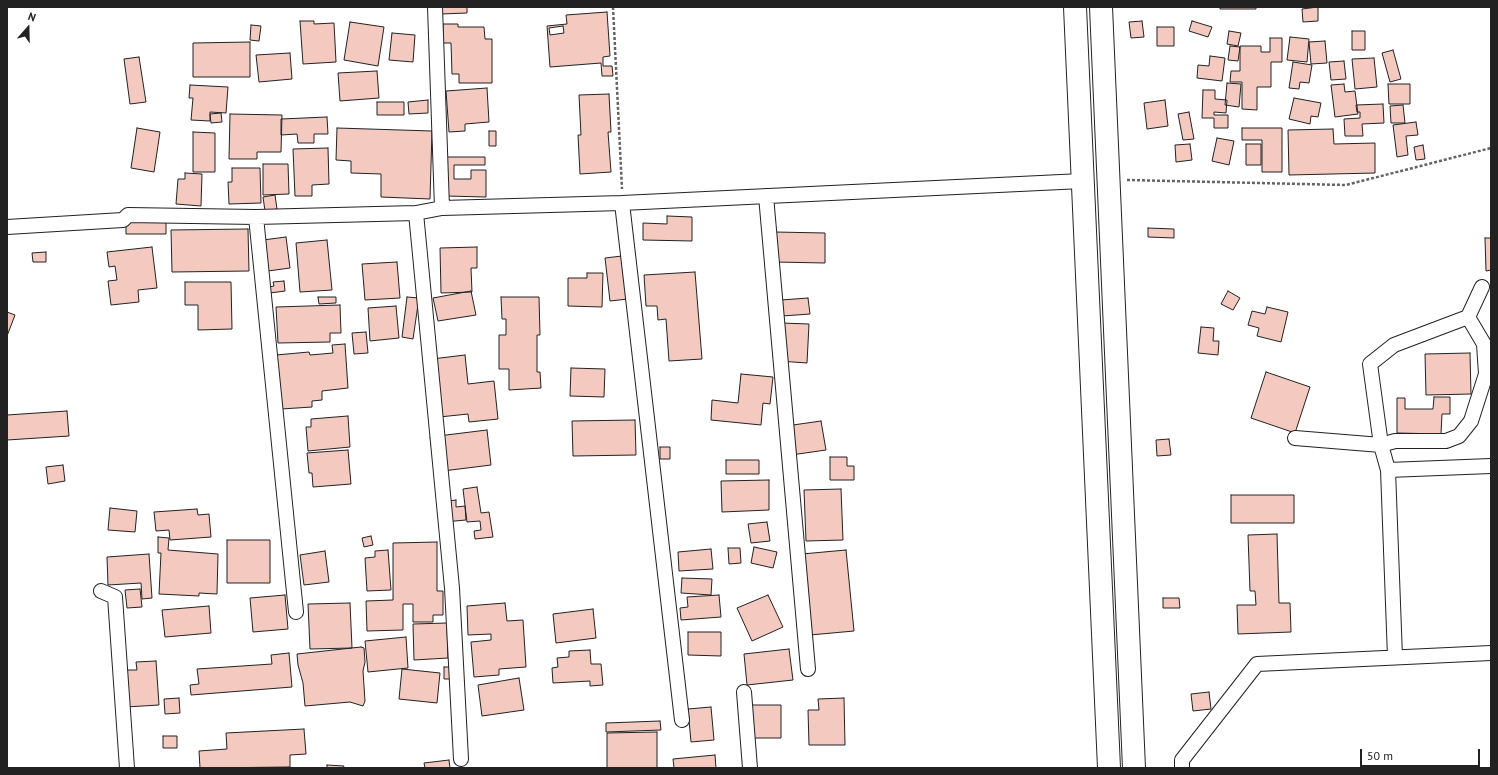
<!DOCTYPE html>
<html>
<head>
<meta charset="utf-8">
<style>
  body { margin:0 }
  #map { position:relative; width:1498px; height:775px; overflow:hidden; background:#fff; font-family:"PT Sans",sans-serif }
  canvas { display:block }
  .frame { position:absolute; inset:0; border:8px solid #222; pointer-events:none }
  .north { position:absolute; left:8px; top:8px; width:40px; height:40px; -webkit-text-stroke:3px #fff; paint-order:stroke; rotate:20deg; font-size:11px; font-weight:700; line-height:16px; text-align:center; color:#222 }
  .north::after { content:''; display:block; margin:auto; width:14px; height:18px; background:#222; clip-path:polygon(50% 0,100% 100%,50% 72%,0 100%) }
  .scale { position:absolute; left:1360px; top:749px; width:120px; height:18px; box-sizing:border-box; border:2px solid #222; border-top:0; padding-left:5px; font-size:12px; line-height:14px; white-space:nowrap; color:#222; -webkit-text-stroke:3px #fff; paint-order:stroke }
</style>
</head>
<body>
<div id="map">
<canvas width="1498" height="775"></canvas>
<div class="frame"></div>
<div class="north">N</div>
<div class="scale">50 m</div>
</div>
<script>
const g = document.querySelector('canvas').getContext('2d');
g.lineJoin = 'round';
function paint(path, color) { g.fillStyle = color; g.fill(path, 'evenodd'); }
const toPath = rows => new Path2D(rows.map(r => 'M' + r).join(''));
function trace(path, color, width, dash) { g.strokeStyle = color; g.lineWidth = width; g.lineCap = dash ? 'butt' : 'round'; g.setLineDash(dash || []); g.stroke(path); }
const building = toPath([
  [440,7,467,7,467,13,441,14,440,7],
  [1220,7,1256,7,1256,9,1220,9,1220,7],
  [1318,7,1318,21,1303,22,1302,9,1318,7],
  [607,12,610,56,603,57,603,66,612,66,613,76,602,76,601,63,550,67,547,26,567,24,566,15,607,12],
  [300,21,314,21,314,24,334,23,336,62,303,64,300,21],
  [1142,21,1144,37,1131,38,1129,22,1142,21],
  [1192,21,1212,27,1208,37,1189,31,1192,21],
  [350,22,384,27,378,66,344,60,350,22],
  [443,24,458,24,458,27,484,27,485,39,492,39,492,83,459,83,459,74,452,74,451,43,443,43,443,24],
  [251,25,261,26,259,41,250,40,251,25],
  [563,26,564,33,550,35,549,28,563,26],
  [1157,27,1174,27,1174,46,1157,46,1157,27],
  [1229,31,1241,33,1238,46,1227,44,1229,31],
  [1352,31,1365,31,1365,50,1352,50,1352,31],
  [392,33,415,35,413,62,389,60,392,33],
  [1290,37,1309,39,1307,62,1287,60,1290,37],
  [1270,38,1282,38,1282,62,1271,62,1271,87,1257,87,1257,110,1242,109,1242,82,1230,82,1231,71,1240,71,1240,46,1261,46,1261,52,1270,52,1270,38],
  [1325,41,1327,63,1311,64,1309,42,1325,41],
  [250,42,250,77,193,77,193,43,250,42],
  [1230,46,1240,47,1238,61,1228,60,1230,46],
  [1393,50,1401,79,1390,82,1382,53,1393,50],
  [290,53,292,79,259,82,256,55,290,53],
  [1210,56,1225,58,1222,81,1197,78,1198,65,1209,66,1210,56],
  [139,57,146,102,130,104,124,59,139,57],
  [1374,58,1377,87,1355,89,1352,59,1374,58],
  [1344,61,1346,79,1331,80,1329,62,1344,61],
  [1293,62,1312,65,1309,83,1300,82,1299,89,1289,88,1293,62],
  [377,71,379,98,340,101,338,73,377,71],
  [1227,83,1241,84,1239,107,1225,105,1227,83],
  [1344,84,1345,92,1355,91,1358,114,1335,117,1331,85,1344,84],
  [1388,84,1410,84,1410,104,1389,104,1388,84],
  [190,85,228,87,226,113,210,112,210,121,191,120,193,98,189,98,190,85],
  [487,88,489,122,465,124,465,131,449,132,446,91,487,88],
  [1203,90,1215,90,1215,99,1227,100,1226,113,1214,112,1214,115,1228,115,1228,128,1214,128,1214,118,1202,118,1203,90],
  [609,94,611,132,608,132,611,172,580,174,578,135,581,135,579,95,609,94],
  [1294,98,1321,103,1318,117,1311,116,1310,124,1289,119,1294,98],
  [428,100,428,113,409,114,408,102,428,100],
  [1165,100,1168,126,1147,129,1144,103,1165,100],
  [377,102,404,102,404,115,377,115,377,102],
  [1383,104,1384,123,1362,124,1363,136,1345,136,1344,119,1360,118,1360,112,1357,112,1356,105,1383,104],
  [1403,105,1405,123,1391,123,1390,106,1403,105],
  [1189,112,1194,139,1183,140,1178,114,1189,112],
  [221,113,222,122,211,123,210,114,221,113],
  [230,114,282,115,281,152,257,152,257,159,229,159,230,114],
  [327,117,328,134,314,134,314,143,298,143,297,134,281,135,281,119,327,117],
  [1416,122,1418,135,1406,136,1408,155,1397,157,1393,125,1416,122],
  [137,128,160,132,154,172,131,168,137,128],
  [337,128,432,131,430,199,381,197,381,174,351,173,351,161,336,160,337,128],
  [1242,128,1282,128,1282,172,1262,172,1262,140,1242,140,1242,128],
  [1333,129,1334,144,1375,143,1375,173,1289,175,1288,130,1333,129],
  [489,131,496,131,496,146,489,146,489,131],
  [193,132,215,133,215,172,193,172,193,132],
  [1217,138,1234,141,1229,165,1212,161,1217,138],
  [1190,144,1192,160,1176,162,1175,145,1190,144],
  [1246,144,1261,144,1261,165,1246,165,1246,144],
  [1423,145,1425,159,1416,160,1414,147,1423,145],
  [328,148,329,184,312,185,312,196,295,196,293,149,328,148],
  [446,157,485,157,485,165,454,165,454,179,471,179,471,170,486,170,486,197,446,196,446,157],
  [263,164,288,164,289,194,263,195,263,164],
  [232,168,260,168,261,203,229,204,228,182,232,182,232,168],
  [185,173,202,174,201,206,176,204,178,179,185,179,185,173],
  [275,195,277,209,265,211,263,197,275,195],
  [667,216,692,217,692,241,643,240,643,223,667,224,667,216],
  [126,222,166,222,166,234,126,234,126,222],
  [1148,228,1174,229,1174,238,1148,237,1148,228],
  [248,229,249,271,172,272,171,230,248,229],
  [775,232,825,233,825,263,775,262,775,232],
  [286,237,290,268,268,271,263,240,286,237],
  [1485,238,1491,238,1491,270,1486,271,1485,238],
  [327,240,332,290,300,292,296,243,327,240],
  [152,247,157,288,138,290,139,302,111,305,108,281,117,280,115,266,109,267,107,252,152,247],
  [477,247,477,268,471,268,472,292,441,293,440,248,477,247],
  [46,252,46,262,33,262,32,253,46,252],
  [622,256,628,299,610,301,605,258,622,256],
  [397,262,400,298,365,300,362,264,397,262],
  [695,272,702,359,669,361,666,319,658,320,657,306,646,306,644,275,695,272],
  [587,273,603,273,602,307,568,306,568,278,587,278,587,273],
  [284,281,285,291,270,293,269,287,274,286,273,282,284,281],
  [185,282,231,282,232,329,198,330,198,305,185,305,185,282],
  [471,291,476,315,438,321,433,298,471,291],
  [1228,291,1240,298,1233,310,1221,304,1228,291],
  [318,297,336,297,336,303,319,304,318,297],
  [407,297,419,298,413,339,402,337,407,297],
  [501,297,539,297,540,335,537,335,537,372,540,372,541,388,509,390,509,369,499,369,499,335,506,335,506,319,502,319,501,297],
  [808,298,810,314,782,316,781,300,808,298],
  [340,305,341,333,330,333,330,342,278,343,276,307,340,305],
  [396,306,399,338,370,341,368,308,396,306],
  [1267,307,1288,312,1281,342,1257,336,1259,328,1248,325,1252,311,1265,314,1267,307],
  [7,312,15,315,7,336,7,312],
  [781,323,809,324,807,363,779,361,781,323],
  [1201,327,1214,328,1213,341,1219,341,1218,355,1198,353,1201,327],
  [366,332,368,353,354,354,352,333,366,332],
  [345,344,348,388,322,391,322,400,312,401,312,407,281,409,276,355,309,352,310,355,333,353,332,345,345,344],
  [1470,353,1471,394,1426,395,1425,354,1470,353],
  [465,355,468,384,494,381,498,419,469,422,468,414,430,418,432,359,465,355],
  [571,368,605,369,604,397,570,396,571,368],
  [1266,372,1310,387,1295,433,1251,418,1266,372],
  [741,374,773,377,770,404,763,403,761,425,711,420,712,400,738,403,741,374],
  [1434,397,1450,397,1450,414,1442,414,1441,434,1397,433,1397,398,1405,398,1405,409,1433,409,1434,397],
  [67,411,69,436,7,440,7,415,67,411],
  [348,416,350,447,308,451,306,427,311,427,311,419,348,416],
  [635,420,636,455,573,456,572,421,635,420],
  [821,421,826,450,791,455,786,426,821,421],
  [487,430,491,465,435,472,430,437,487,430],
  [1169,439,1171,455,1157,456,1156,440,1169,439],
  [660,447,670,447,670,459,660,459,660,447],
  [348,450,351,484,313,487,312,473,309,473,307,453,348,450],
  [830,457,847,457,847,466,854,466,854,480,830,480,830,457],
  [726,460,759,460,759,474,726,474,726,460],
  [63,465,65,481,48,484,46,467,63,465],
  [769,480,769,510,722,512,721,481,769,480],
  [477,487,481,513,489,512,493,537,475,539,474,531,481,530,480,521,467,522,463,489,477,487],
  [841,489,843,540,806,541,804,490,841,489],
  [1231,495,1294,495,1294,523,1231,523,1231,495],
  [456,500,456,507,465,506,466,520,444,522,441,502,456,500],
  [110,508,137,511,135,532,108,530,110,508],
  [197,509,198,515,209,514,211,537,170,540,169,530,156,531,154,512,197,509],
  [767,522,770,541,751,543,748,524,767,522],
  [1277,534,1279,603,1290,603,1291,632,1238,634,1237,605,1256,605,1255,591,1250,591,1248,535,1277,534],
  [371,536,373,545,364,547,362,538,371,536],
  [158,537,169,538,168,550,218,554,217,594,199,593,199,596,159,594,161,553,158,553,158,537],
  [227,540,270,540,270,583,227,583,227,540],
  [437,542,437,591,443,591,443,615,433,615,433,622,413,622,413,604,403,604,403,630,367,631,366,601,393,600,393,543,437,542],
  [754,547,777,552,773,568,751,563,754,547],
  [728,548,740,548,741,563,729,564,728,548],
  [711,549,713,569,679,571,678,552,711,549],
  [388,550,391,590,367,591,365,558,375,557,375,551,388,550],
  [846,550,854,631,810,635,802,554,846,550],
  [325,551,329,582,304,585,300,555,325,551],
  [149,554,152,598,142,599,141,583,108,585,107,557,149,554],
  [682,578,712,579,711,595,681,593,682,578],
  [140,589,142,607,127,608,125,590,140,589],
  [285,595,288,629,253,632,250,598,285,595],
  [719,595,721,617,681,620,680,608,688,607,687,597,719,595],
  [768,595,783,627,752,641,737,608,768,595],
  [1163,598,1179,598,1180,608,1163,608,1163,598],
  [350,603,352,648,310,649,308,604,350,603],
  [505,603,507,621,523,620,526,667,499,669,499,675,474,677,471,642,491,640,491,634,468,635,467,606,505,603],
  [209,606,211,633,165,637,162,610,209,606],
  [593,609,596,638,556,643,553,614,593,609],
  [447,623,448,658,414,660,413,624,447,623],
  [688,632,721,632,721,656,688,655,688,632],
  [406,637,408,668,368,672,365,641,406,637],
  [361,647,364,648,365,662,363,671,365,701,363,706,350,702,305,706,303,683,298,665,297,654,361,647],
  [789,649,793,680,747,685,744,654,789,649],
  [590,650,591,664,601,664,603,685,590,686,590,681,553,683,552,668,558,667,557,658,569,657,569,651,590,650],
  [289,653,292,687,191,695,190,685,199,684,197,669,272,664,271,655,289,653],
  [156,661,159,705,126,707,124,670,137,670,136,662,156,661],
  [444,667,451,667,452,679,444,679,444,667],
  [402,669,440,673,437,703,399,699,402,669],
  [519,678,524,710,482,716,478,685,519,678],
  [1209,692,1211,709,1193,711,1191,694,1209,692],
  [179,698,180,713,165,714,164,699,179,698],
  [844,698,845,745,809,745,808,710,819,710,818,699,844,698],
  [752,705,781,705,781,738,752,738,752,705],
  [711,707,714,740,691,742,688,709,711,707],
  [660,721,661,730,606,732,606,723,660,721],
  [304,729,306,754,290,755,290,767,200,768,199,751,227,749,226,733,304,729],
  [657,732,657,768,607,768,607,733,657,732],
  [163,736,177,736,177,748,163,748,163,736],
  [715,755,716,768,674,768,673,759,715,755],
  [449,760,450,768,425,768,424,763,449,760],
  [327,765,344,766,343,768,327,768,327,765]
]);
paint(building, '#f3c9c0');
trace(building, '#222', 1);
const minor = toPath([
  [435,7,442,208],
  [766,196,808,669],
  [622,203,682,720],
  [416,213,452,588,461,759],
  [256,217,296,612],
  [7,227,123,220,128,215,256,217,416,213,442,208,622,203,1082,181],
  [1295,438,1381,445,1395,441,1446,441,1459,436,1471,421,1486,374,1484,344,1468,317],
  [1388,470,1491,466],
  [101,591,115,597,127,768],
  [1395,657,1388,470,1381,445,1370,364,1394,345,1468,317,1482,287],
  [744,692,750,768],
  [1182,768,1182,760,1257,664,1491,653]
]);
const trunk = toPath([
  [1075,7,1109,768],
  [1101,7,1134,768]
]);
trace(minor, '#222', 16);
trace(trunk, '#222', 24);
trace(toPath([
  [613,7,622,189],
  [1127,180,1346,185,1491,148]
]), '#646464', 2.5, [3, 2]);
trace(minor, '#fff', 14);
trace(trunk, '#fff', 22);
</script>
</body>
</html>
